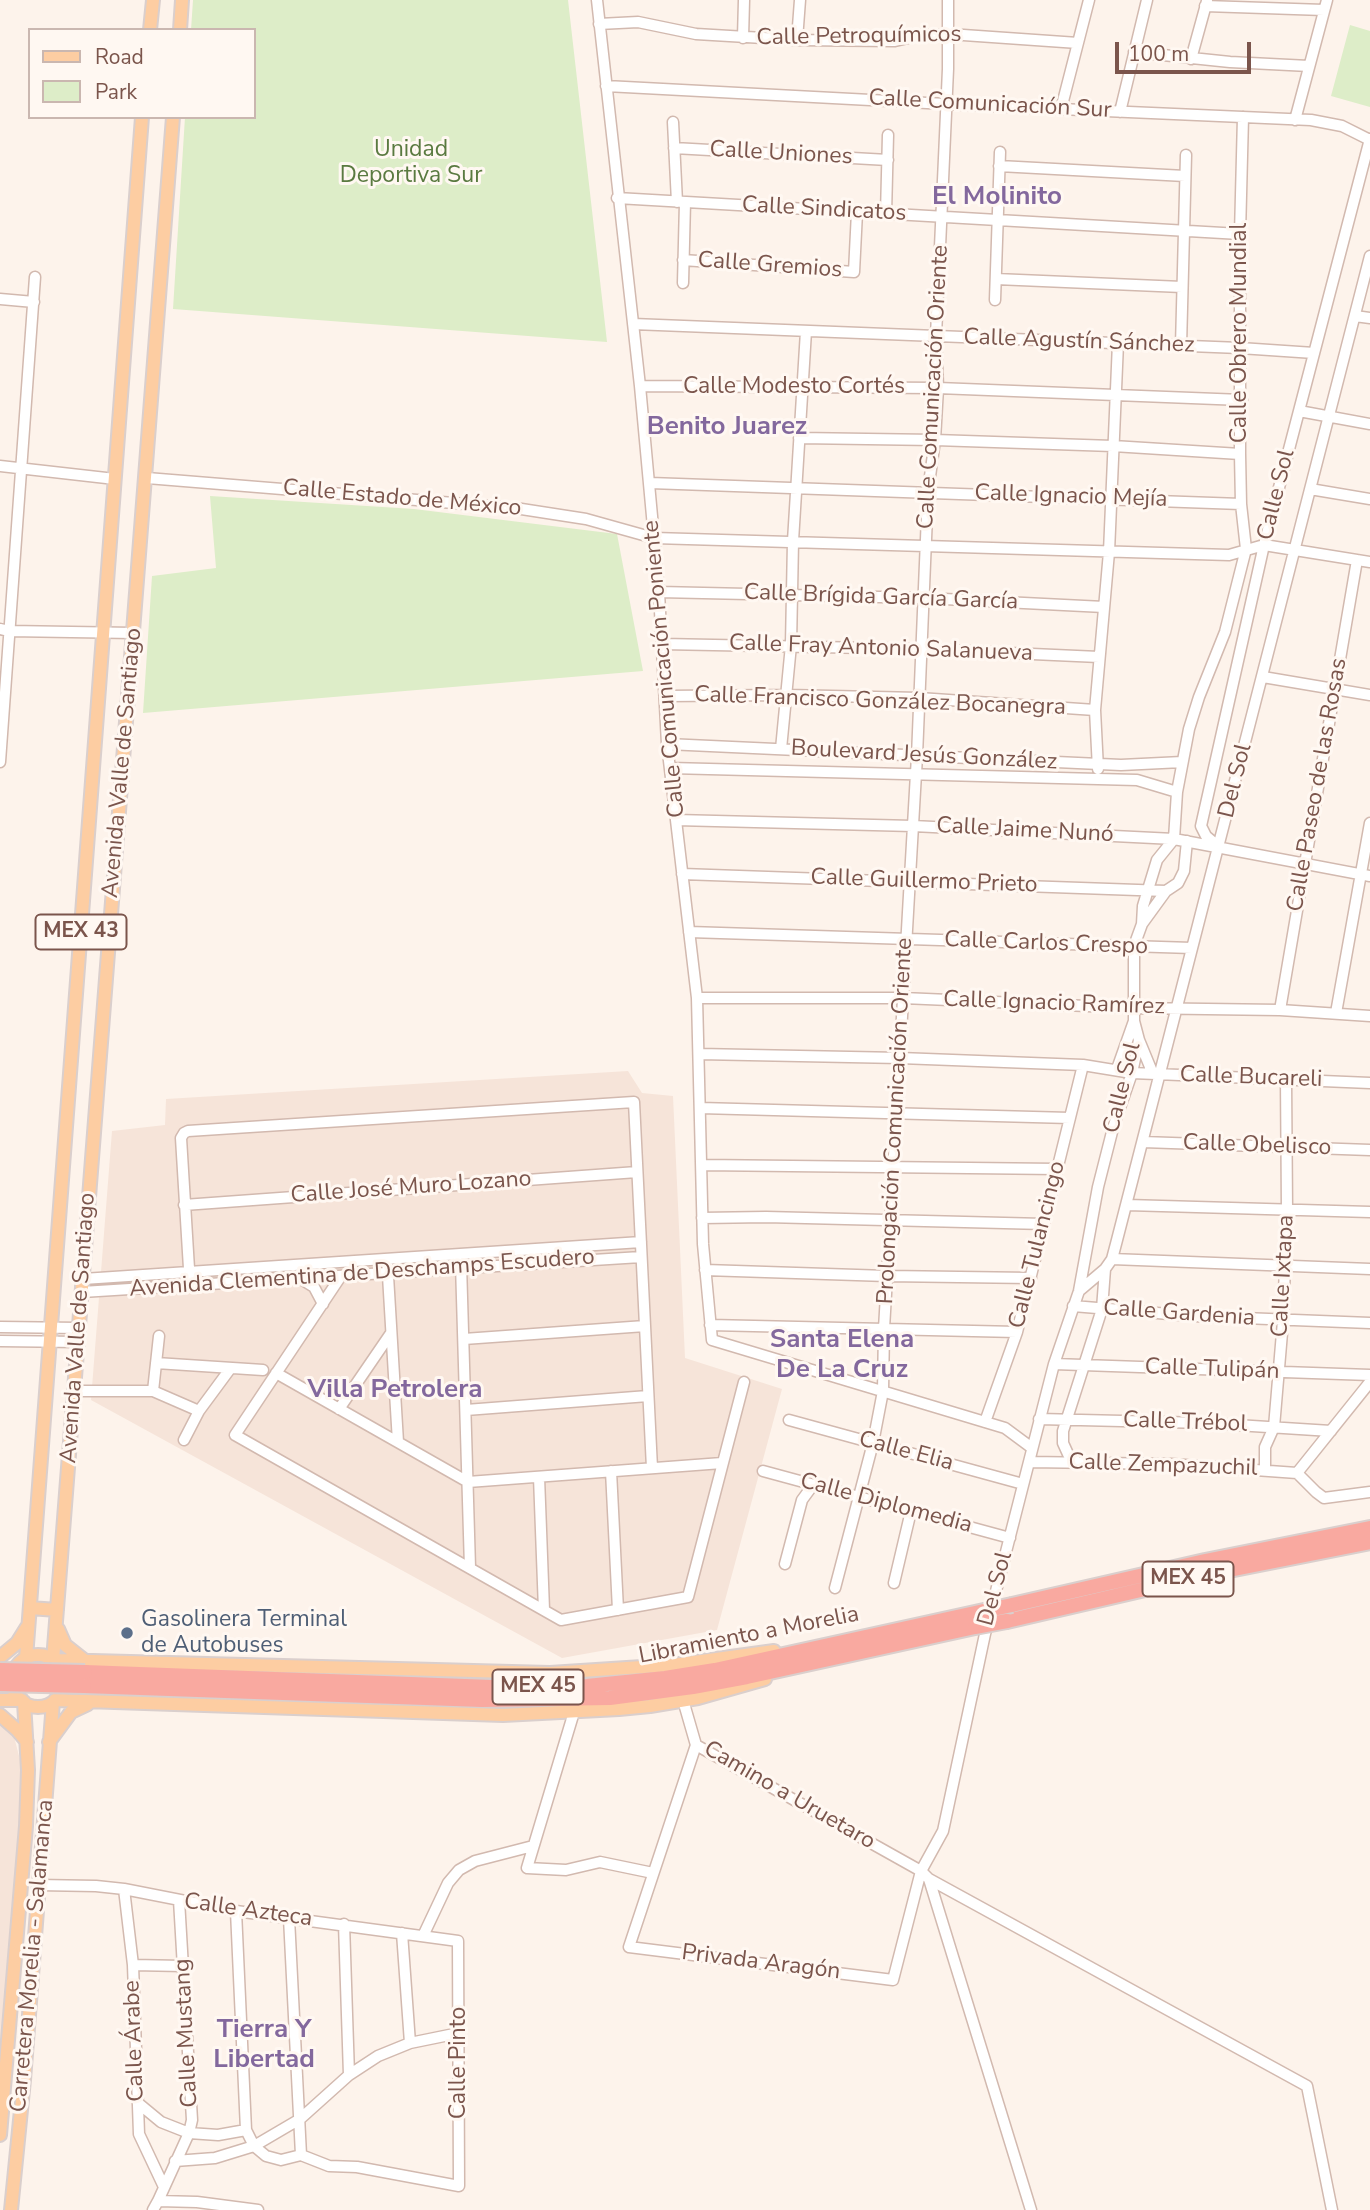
<!DOCTYPE html>
<html>
<head>
<meta charset="utf-8">
<style>
  body { margin:0 }
  #map { position:relative; width:1370px; height:2210px; overflow:hidden; background:#fdf3eb; font-family:"Nunito Sans",sans-serif }
  canvas { display:block }
  .legend { position:absolute; left:28px; top:28px; width:228px; height:91px; box-sizing:border-box; background:#fff8f2; border:2px solid #cab7b0; margin:0; padding:9px 12px; list-style:none; font-size:21px; color:#7b554c }
  .legend li { display:flex; align-items:center; gap:14px; height:35px }
  .legend b { width:35px; border:2px solid #cab7b0 }
  .scale { position:absolute; left:1115px; top:42px; width:136px; height:32px; box-sizing:border-box; border:4px solid #7b554c; border-top:0; padding-left:9px; font-size:21px; line-height:24px; white-space:nowrap; color:#7b554c; -webkit-text-stroke:5px #fff8f2; paint-order:stroke }
</style>
</head>
<body>
<div id="map">
<canvas width="1370" height="2210"></canvas>
<ul class="legend">
<li><b style="height:9px;background:#fdcda2"></b>Road</li>
<li><b style="height:19px;background:#ddedc8"></b>Park</li>
</ul>
<div class="scale">100 m</div>
</div>
<script>
const g = document.querySelector('canvas').getContext('2d');
g.lineJoin = 'round';
function paint(path, color) { g.fillStyle = color; g.fill(path, 'evenodd'); }
const toPath = rows => new Path2D(rows.map(r => 'M' + r).join(''));
function trace(path, color, width, dash) { g.strokeStyle = color; g.lineWidth = width; g.lineCap = dash ? 'butt' : 'round'; g.setLineDash(dash || []); g.stroke(path); }
function drawText(font, color, halo, rows, align = 'center') {
  g.font = font + ' "Nunito Sans",sans-serif'; g.lineWidth = 6; g.setLineDash([]); g.textBaseline = 'middle'; g.strokeStyle = halo; g.fillStyle = color; for (const [text, x, y, turn = 0] of rows) {
    g.save(); g.translate(x, y); g.rotate((+turn || 0) * Math.PI / 180); g.textAlign = isNaN(turn) ? turn : align; if (halo) g.strokeText(text, 0, 0); g.fillText(text, 0, 0); g.restore();
  }
}
paint(toPath([
  [628,1071,642,1093,673,1096,685,1358,782,1389,717,1630,562,1658,91,1400,112,1131,165,1125,166,1099],
  [0,1717,9,1717,28,1791,0,2063]
]), '#f6e4d9');
paint(toPath([
  [193,0,568,0,607,342,173,309,185,117,254,117,254,30,191,30],
  [1350,25,1370,31,1370,107,1331,96],
  [210,496,414,509,617,534,643,671,143,713,152,576,216,568]
]), '#ddedc8');
const minor = toPath([
  [597,0,640,386,659,592,667,744,697,998,703,1244,712,1340,1005,1428,1032,1448],
  [1205,6,1324,10],
  [599,24,638,22,696,34,797,40,895,41,921,35,949,34,1078,43],
  [743,38,744,0],
  [797,40,800,0],
  [1134,52,1230,62,1309,66],
  [1191,59,1207,1],
  [606,86,946,104,1311,120,1342,126,1370,140],
  [1061,109,1089,0],
  [1120,112,1147,0],
  [1295,120,1327,0],
  [673,122,677,202],
  [674,148,888,160],
  [999,166,1185,176],
  [617,198,1240,234],
  [886,214,888,135],
  [683,260,854,272,857,212],
  [996,279,1182,287],
  [683,283,685,202],
  [0,299,34,302],
  [995,300,1000,152],
  [1355,316,1370,318],
  [633,324,1240,348,1314,353],
  [1181,346,1186,155],
  [640,386,938,388,1242,400],
  [1299,411,1370,424],
  [799,438,935,440,1113,446,1240,454],
  [0,466,115,479],
  [147,478,515,508,586,519,654,538,1229,555,1264,545,1370,562],
  [650,483,1241,504],
  [1310,489,1370,499],
  [659,592,924,598,1104,607],
  [0,629,9,631,134,633],
  [662,644,921,649,1099,657],
  [1263,677,1370,695],
  [665,696,787,695,919,698,1095,710],
  [667,744,1121,765,1182,762],
  [781,749,791,645,793,541,806,331],
  [0,762,35,277],
  [670,768,1137,780,1177,792],
  [1098,769,1095,710,1109,552,1118,343],
  [676,820,913,826,1174,839,1370,876],
  [1219,847,1206,836,1201,826,1264,545,1370,139],
  [682,874,1166,891],
  [1142,924,1143,906,1157,860,1174,839,1177,792,1189,729,1199,697,1225,632,1246,549,1241,504,1240,454,1240,234,1243,117],
  [689,932,1192,948],
  [697,998,903,998,1133,1008,1280,1010,1370,1016],
  [1280,1010,1357,560],
  [1336,1013,1370,823],
  [1139,1040,1153,1074],
  [699,1054,900,1058,1083,1065,1132,1073,1370,1083],
  [1117,1069,1134,1021],
  [700,1108,1070,1118],
  [1143,1142,1370,1150],
  [702,1165,1058,1169],
  [184,1205,637,1172],
  [1127,1205,1370,1212],
  [702,1218,766,1217,1044,1224],
  [387,1259,398,1442],
  [1112,1259,1370,1269],
  [461,1264,470,1568],
  [705,1270,887,1276,1031,1278],
  [341,1276,235,1435,561,1620,688,1597,744,1382],
  [83,1279,641,1242],
  [301,1279,314,1287,323,1304],
  [190,1285,181,1138,184,1133,188,1131,634,1102,652,1468],
  [1079,1291,1105,1269,1112,1259,1117,1240,1370,256],
  [82,1292,641,1257],
  [1073,1306,1193,1316,1370,1323],
  [710,1325,1017,1332],
  [0,1327,79,1328],
  [464,1339,645,1326],
  [0,1341,78,1342],
  [156,1363,263,1370],
  [1054,1364,1370,1375],
  [276,1373,468,1482,722,1463],
  [74,1391,153,1391,199,1411],
  [153,1391,159,1336],
  [339,1409,391,1333],
  [466,1410,648,1396],
  [1039,1419,1205,1423,1331,1431],
  [789,1420,1023,1484],
  [985,1422,1017,1332,1083,1065],
  [184,1440,199,1411,230,1369],
  [1029,1462,1171,1464,1297,1473],
  [1077,1462,1068,1454,1063,1443,1063,1431,1102,1309,1105,1269],
  [1265,1470,1265,1447,1274,1427,1283,1321,1287,1210,1286,1079],
  [611,1471,618,1610],
  [763,1471,1010,1538],
  [1297,1473,1370,1382],
  [1297,1473,1316,1492,1324,1498,1370,1492],
  [539,1477,544,1610],
  [785,1564,802,1500,813,1485],
  [894,1583,911,1511],
  [835,1588,873,1443,883,1391,884,1329,917,756,928,491,935,440,938,388,936,336,948,69,948,0],
  [683,1700,696,1745,921,1871,929,1879,1031,2210],
  [574,1712,527,1868,566,1870,600,1862,653,1873],
  [696,1745,629,1947,893,1980,921,1871,943,1831,985,1634,1054,1364,1079,1291,1098,1187,1113,1128,1132,1073,1139,1040,1134,1021,1134,946,1142,924,1166,891,1178,883,1184,871,1187,841],
  [929,1879,1307,2086,1332,2210],
  [38,1885,96,1886,124,1889,236,1911,458,1941,459,2186,357,2167,329,2166,301,2155,281,2160,266,2156,254,2146,246,2130,236,1911],
  [124,1889,133,1965,139,2134,164,2187],
  [289,1918,301,2155],
  [344,1924,349,2075],
  [402,1933,410,2043],
  [423,1936,448,1883,459,1870,475,1861,533,1846],
  [133,1965,183,1966],
  [138,2103,161,2122,189,2133,218,2135,246,2130],
  [175,2161,215,2158,254,2146,300,2119,349,2075,378,2056,410,2043,459,2033],
  [158,2201,189,2133,192,2120,179,1900],
  [153,2210,158,2201,197,2202,258,2210]
]);
const major = toPath([
  [150,30,153,0],
  [180,30,182,0],
  [30,1608,57,1610],
  [58,1629,65,1645,84,1660],
  '12 1681a26 26 0 1 1 52 0a26 26 0 1 1-52 0Z',
  [0,1657,17,1643,27,1627],
  [26,1658,142,117],
  [53,1660,173,117],
  [54,1660,550,1673,673,1665,774,1651],
  [0,1700,22,1700],
  [55,1700,503,1715,619,1709,650,1706,698,1698,765,1679],
  [0,1715,17,1730,27,1742],
  [49,1742,71,1712,88,1704],
  [0,2135,26,1826,28,1770,24,1702],
  [11,2210,24,2080,53,1702]
]);
const highway = toPath([
  [1012,1605,1205,1561,1370,1528],
  [1007,1621,1214,1573,1370,1542],
  [85,1672,492,1687,587,1686,665,1678,715,1670,984,1611],
  [84,1686,482,1700,610,1698,693,1687,747,1677,975,1627]
]);
trace(minor, '#d2b9af', 13);
trace(major, '#dacfcd', 16);
trace(highway, '#dacfcd', 18);
trace(minor, '#fff', 10);
trace(major, '#fdcda2', 12);
trace(highway, '#f9a9a0', 14);
const highwayBridge = toPath([
  [984,1611,1012,1605],
  [975,1627,1007,1621],
  [0,1670,85,1672],
  [0,1684,84,1686]
]);
trace(highwayBridge, '#dacfcd', 18, []);
trace(highwayBridge, '#f9a9a0', 14);
for (const [x, y, r, color] of [
  [127,1633,7,"#5c6f8a"]
]) { const dot = new Path2D(); dot.arc(x, y, r, 0, 2 * Math.PI); g.fillStyle = color; g.fill(dot); trace(dot, '#fff8f2', 2.5); }
for (const [x, y, w] of [
  [81,932,91],
  [1188,1579,91],
  [538,1687,91]
]) { const box = new Path2D(); box.roundRect(x - w / 2, y - 17.5, w, 35, 5); g.fillStyle = '#fff8f2'; g.fill(box); trace(box, '#7b554c', 2); }
drawText('bold 21px', '#7b554c', null, [
  ["MEX 43",81,932],
  ["MEX 45",1188,1579],
  ["MEX 45",538,1687]
]);
drawText('23px', '#7b554c', '#fff8f2', [
  ["Calle Petroquímicos",859,37,-1],
  ["Calle Comunicación Sur",990,105,3],
  ["Calle Uniones",781,154,3],
  ["Calle Sindicatos",824,210,3],
  ["Calle Gremios",770,266,4],
  ["Calle Obrero Mundial",1240,333,-90],
  ["Calle Agustín Sánchez",1079,342,2],
  ["Calle Modesto Cortés",794,387],
  ["Calle Comunicación Oriente",934,387,-87],
  ["Calle Sol",1277,495,-76],
  ["Calle Ignacio Mejía",1071,497,2],
  ["Calle Estado de México",402,499,5],
  ["Calle Brígida García García",881,598,2],
  ["Calle Fray Antonio Salanueva",881,649,2],
  ["Calle Comunicación Poniente",665,669,-95],
  ["Calle Francisco González Bocanegra",880,702,2],
  ["Boulevard Jesús González",924,756,3],
  ["Avenida Valle de Santiago",123,763,-85],
  ["Del Sol",1236,781,-76],
  ["Calle Paseo de las Rosas",1318,785,-80],
  ["Calle Jaime Nunó",1025,831,3],
  ["Calle Guillermo Prieto",924,882,2],
  ["Calle Carlos Crespo",1046,944,2],
  ["Calle Ignacio Ramírez",1054,1004,2],
  ["Calle Bucareli",1251,1078,2],
  ["Calle Sol",1123,1088,-76],
  ["Prolongación Comunicación Oriente",896,1121,-87],
  ["Calle Obelisco",1257,1146,2],
  ["Calle José Muro Lozano",411,1188,-4],
  ["Calle Tulancingo",1038,1245,-76],
  ["Avenida Clementina de Deschamps Escudero",362,1274,-4],
  ["Calle Ixtapa",1284,1276,-87],
  ["Calle Gardenia",1179,1314,4],
  ["Avenida Valle de Santiago",79,1328,-86],
  ["Calle Tulipán",1212,1370,2],
  ["Calle Trébol",1185,1423,2],
  ["Calle Elia",906,1452,15],
  ["Calle Zempazuchil",1163,1466,2],
  ["Calle Diplomedia",886,1504,15],
  ["Del Sol",996,1589,-75],
  ["Libramiento a Morelia",749,1636,-11],
  ["Camino a Uruetaro",789,1796,30],
  ["Calle Azteca",248,1911,8],
  ["Carretera Morelia - Salamanca",33,1956,-85],
  ["Privada Aragón",761,1963,7],
  ["Calle Mustang",187,2033,-93],
  ["Calle Árabe",135,2041,-92],
  ["Calle Pinto",459,2063,-90]
]);
drawText('23px', '#5a7a40', '#fff8f2', [
  ["Unidad",411,150],
  ["Deportiva Sur",411,176]
]);
drawText('23px', '#4e5e75', '#fff8f2', [
  ["Gasolinera Terminal",141,1620],
  ["de Autobuses",141,1646]
], 'left');
drawText('bold 26px', '#83689d', '#fff8f2', [
  ["El Molinito",997,198],
  ["Benito Juarez",727,428],
  ["Santa Elena",842,1341],
  ["De La Cruz",842,1371],
  ["Villa Petrolera",395,1391],
  ["Tierra Y",264,2031],
  ["Libertad",264,2061]
]);
</script>
</body>
</html>
